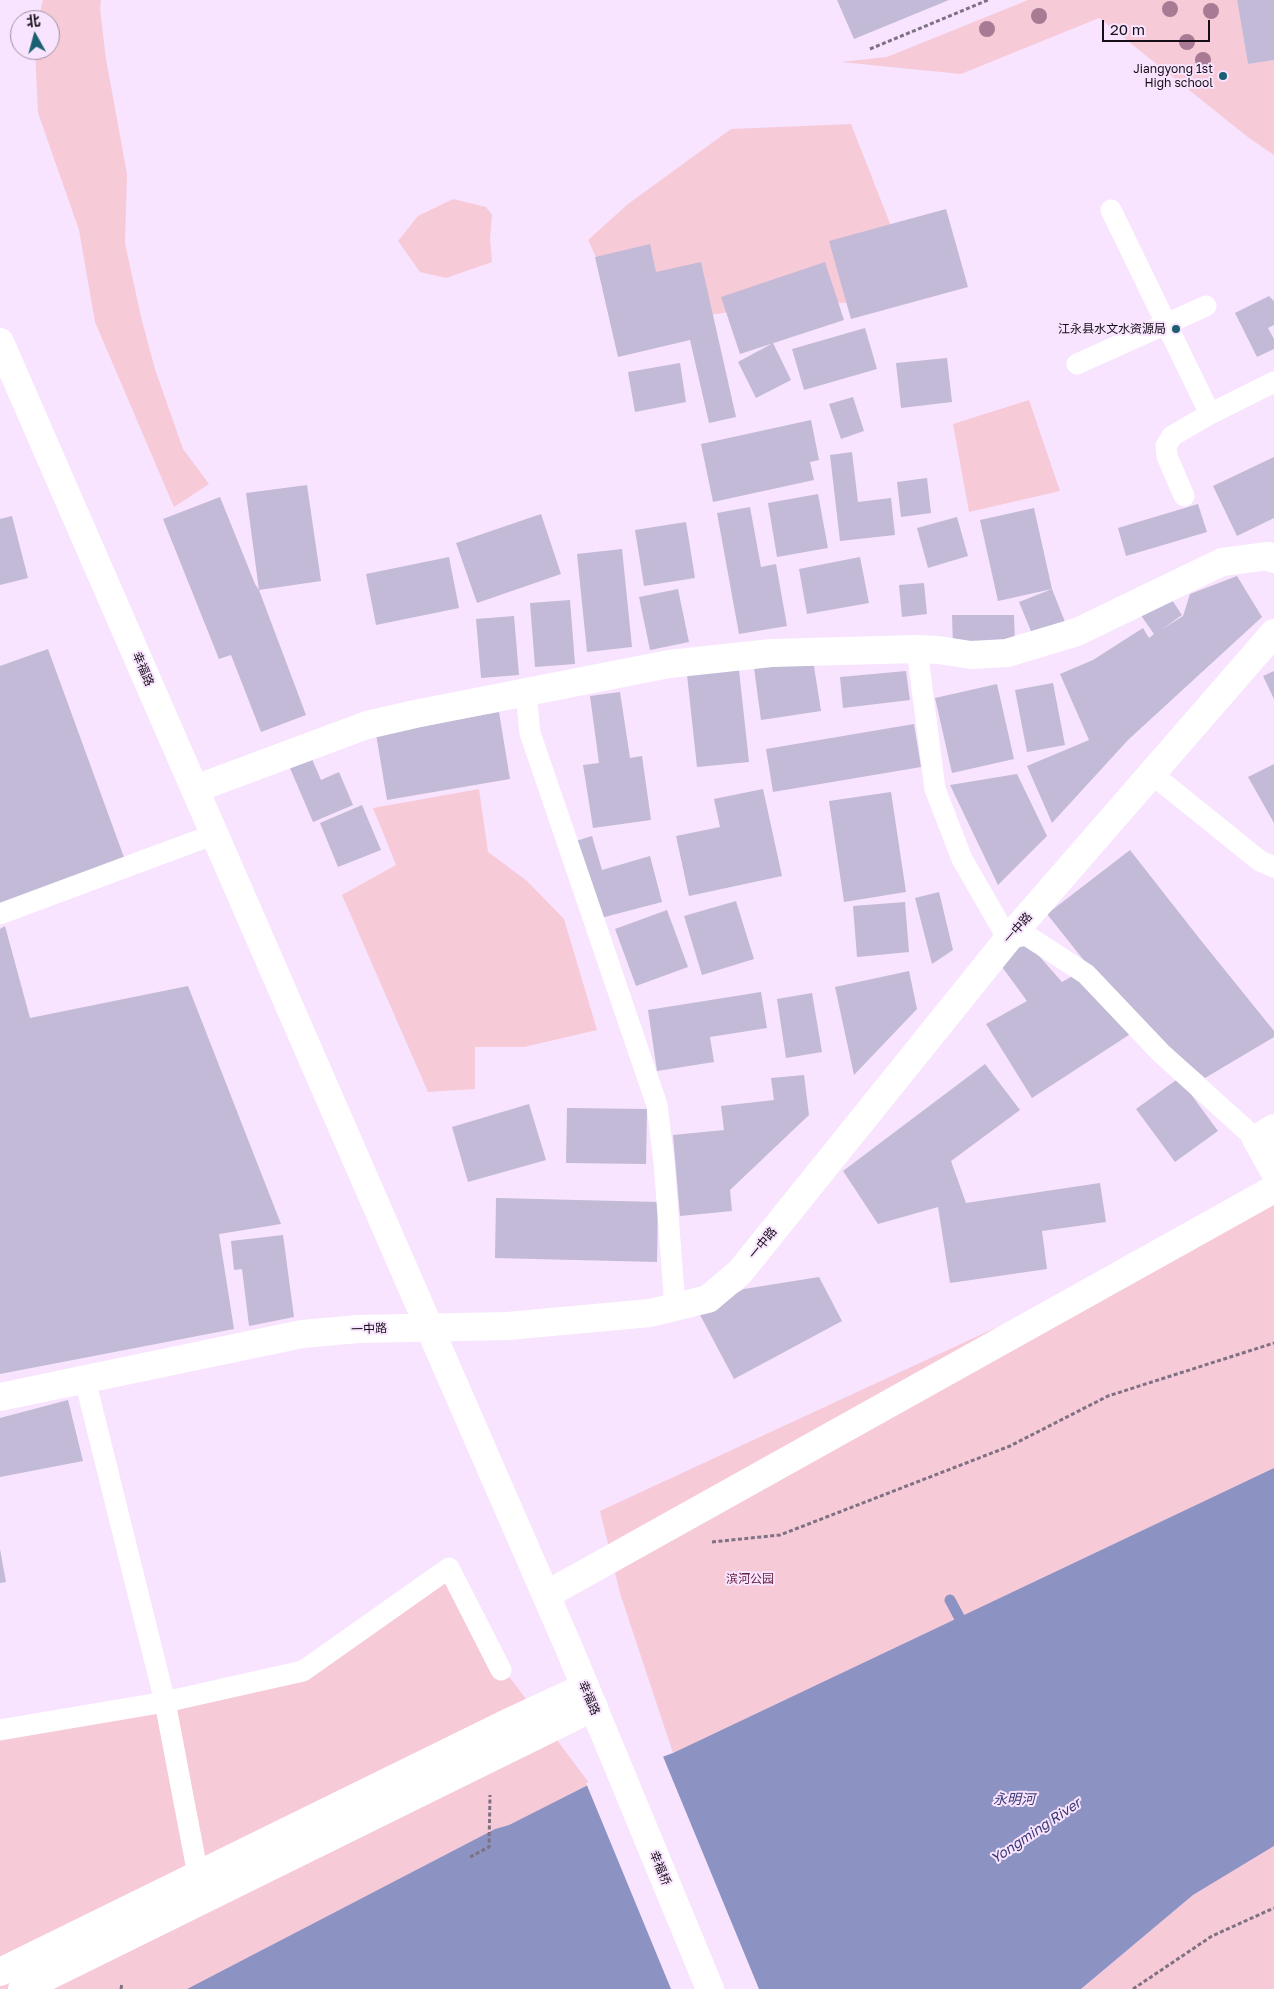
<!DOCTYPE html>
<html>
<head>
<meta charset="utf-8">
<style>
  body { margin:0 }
  #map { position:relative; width:1274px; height:1989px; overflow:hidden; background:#f8e4fe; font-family:"Golos Text","Noto Sans SC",sans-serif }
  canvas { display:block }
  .north { position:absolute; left:10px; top:10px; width:50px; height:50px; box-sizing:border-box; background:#f8e4fe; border:1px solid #9e8fa2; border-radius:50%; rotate:353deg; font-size:14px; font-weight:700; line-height:20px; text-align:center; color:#160f18 }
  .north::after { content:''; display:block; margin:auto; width:18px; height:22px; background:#1b6072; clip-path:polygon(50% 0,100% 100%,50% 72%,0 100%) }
  .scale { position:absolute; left:1102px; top:20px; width:108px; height:22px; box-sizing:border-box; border:2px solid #160f18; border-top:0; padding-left:6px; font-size:15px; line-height:18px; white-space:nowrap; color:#160f18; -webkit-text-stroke:4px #f8e4fe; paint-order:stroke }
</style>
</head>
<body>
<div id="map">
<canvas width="1274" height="1989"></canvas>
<div class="north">北</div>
<div class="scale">20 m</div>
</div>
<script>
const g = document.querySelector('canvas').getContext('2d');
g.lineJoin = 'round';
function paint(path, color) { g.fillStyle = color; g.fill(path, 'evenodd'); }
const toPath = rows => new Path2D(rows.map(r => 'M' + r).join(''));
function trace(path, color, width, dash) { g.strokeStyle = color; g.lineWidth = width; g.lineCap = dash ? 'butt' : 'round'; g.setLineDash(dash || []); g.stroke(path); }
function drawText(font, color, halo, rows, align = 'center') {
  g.font = font + ' "Golos Text","Noto Sans SC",sans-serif'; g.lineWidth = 4; g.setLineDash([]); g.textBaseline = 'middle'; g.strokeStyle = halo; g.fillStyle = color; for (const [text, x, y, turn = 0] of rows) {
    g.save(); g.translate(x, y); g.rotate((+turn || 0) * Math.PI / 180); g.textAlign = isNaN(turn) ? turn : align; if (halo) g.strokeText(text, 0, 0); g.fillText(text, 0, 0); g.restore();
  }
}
paint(toPath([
  [43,0,101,0,100,9,106,59,127,174,125,243,141,317,155,369,183,449,209,484,174,507,95,322,79,230,38,113,35,50,50,50,50,20,38,20],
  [1028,0,1237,0,1248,64,1274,60,1274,155,1249,138,1099,18,961,74,841,62,887,57],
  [851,124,920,300,777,305,676,320,634,339,588,240,628,204,731,129],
  [453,199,486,207,492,215,490,239,492,262,446,278,420,272,398,241,418,216],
  [1029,400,1060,491,969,512,953,424],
  [479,789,488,852,527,881,564,919,597,1030,524,1047,475,1047,475,1089,428,1092,342,895,396,865,373,808],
  [1274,1199,1274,1468,673,1753,620,1593,600,1511],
  [449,1568,501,1670,511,1679,590,1784,509,1825,495,1829,187,1989,0,1989,0,1730,303,1671],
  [1274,1846,1274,1989,1081,1989,1193,1895]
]), '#f7cad8');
paint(toPath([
  [1274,1468,1274,1846,1193,1895,1081,1989,187,1989,495,1829,509,1825,590,1784,673,1753]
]), '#8c92c2');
paint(toPath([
  [662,1754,759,1989,671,1989,586,1783]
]), '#f8e4fe');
trace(toPath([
  [950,1600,966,1630]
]), '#8c92c2', 11);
paint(toPath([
  [837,0,949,0,854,39],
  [1237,0,1274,0,1274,60,1248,64],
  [946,209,968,287,851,319,829,241],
  [650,244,656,272,701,262,736,417,709,423,690,340,618,357,595,257],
  [825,262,844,320,740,354,721,297],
  [1269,296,1274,301,1274,325,1268,328,1274,339,1274,349,1257,357,1235,313],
  [865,328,877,369,804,390,792,349],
  [773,343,791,380,756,398,738,362],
  [947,358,952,402,901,408,896,363],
  [680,363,686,402,635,412,628,372],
  [853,397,864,431,841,439,829,404],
  [811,420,819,460,810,462,814,480,713,502,701,444],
  [852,452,858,502,891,498,895,535,840,541,830,455],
  [1274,457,1274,518,1237,536,1213,486],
  [927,478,931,513,901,517,897,482],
  [307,485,321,581,259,590,246,493],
  [818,494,828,548,777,557,768,503],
  [220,497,255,584,259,590,306,715,261,732,231,655,219,659,163,519],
  [1198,504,1207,532,1126,556,1118,528],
  [750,507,761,567,776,564,787,626,739,634,717,513],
  [1034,508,1052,589,1065,622,1033,636,1019,602,1052,589,998,601,980,520],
  [541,514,561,574,477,603,456,543],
  [12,516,28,578,0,585,0,519],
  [957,517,968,556,928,568,917,528],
  [686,522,695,578,644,586,635,530],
  [622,549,632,647,587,652,577,554],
  [449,557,459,608,376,625,366,574],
  [860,557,869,603,807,614,799,569],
  [1237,576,1262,617,1128,740,1052,823,1027,766,1089,740,1060,674,1093,660,1143,628,1149,638,1154,634,1140,614,1168,594,1182,615,1161,630,1183,616,1190,594],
  [924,583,927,614,902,617,899,585],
  [678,589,689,642,650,650,639,597],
  [570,600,575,664,535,667,530,603],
  [952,615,1014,615,1015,646,953,647],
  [514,616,519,675,481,678,476,619],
  [48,649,125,860,0,905,0,666],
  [813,660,821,711,761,720,754,668],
  [739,670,749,762,697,767,687,675],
  [906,671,910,700,843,708,840,677],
  [1274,671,1274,699,1263,676],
  [1053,683,1065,745,1027,752,1015,690],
  [997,684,1014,759,952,773,935,698],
  [620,692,630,758,642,756,651,820,593,828,583,765,599,763,590,696],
  [499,712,510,779,387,800,376,734],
  [914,724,921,767,773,792,766,749],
  [309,752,321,780,339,772,353,805,313,822,287,761],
  [1274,764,1274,823,1248,777],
  [1017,774,1047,836,998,885,950,785],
  [763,789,782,876,689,896,676,836,720,827,714,799],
  [891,792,906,892,844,902,829,801],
  [362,805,381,850,338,867,320,823],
  [592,836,602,870,650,856,662,902,597,919,576,841],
  [1130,850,1199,938,1274,1031,1274,1037,1205,1078,1117,1002,1047,914],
  [939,892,953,950,932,964,915,898],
  [736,901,754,959,702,975,684,916],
  [905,902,909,952,857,957,853,906],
  [667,910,688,967,636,986,615,929],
  [5,926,30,1018,188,986,281,1224,219,1234,234,1329,0,1374,0,929],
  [1025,940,1062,982,1078,973,1135,1031,1032,1098,986,1024,1027,1001,997,960],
  [909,971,917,1009,854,1075,835,987],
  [761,992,767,1028,710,1037,714,1062,657,1071,648,1010],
  [812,993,822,1052,786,1058,777,999],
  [985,1064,1020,1110,951,1161,966,1203,1100,1183,1106,1222,1042,1231,1047,1269,950,1283,938,1207,878,1224,843,1171],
  [804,1075,809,1115,730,1190,732,1211,680,1216,673,1135,724,1130,721,1106,774,1100,771,1078],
  [1179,1078,1218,1131,1175,1162,1136,1109],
  [529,1104,546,1160,468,1182,452,1127],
  [567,1108,647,1109,646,1164,566,1163],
  [496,1198,658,1202,657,1262,495,1258],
  [283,1235,294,1317,249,1326,242,1269,234,1270,231,1241],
  [819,1277,842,1321,734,1379,699,1313,744,1289],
  [68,1400,83,1461,0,1477,0,1418],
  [0,1549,6,1582,0,1583]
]), '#c2bad7');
trace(toPath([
  [870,49,988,0],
  [712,1542,780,1535,1010,1446,1108,1396,1274,1343],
  [470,1857,489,1847,490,1795],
  [121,1989,122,1983],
  [1133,1989,1212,1936,1274,1908]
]), '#7e7182', 3, [4, 2.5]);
trace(toPath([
  [1111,210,1210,414,1274,382],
  [1077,364,1206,306],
  [1184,496,1167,456,1166,446,1172,436,1210,414],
  [917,649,935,789,962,859,1008,939,1026,935,1086,974,1161,1053,1256,1139],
  [526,693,530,733,657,1105,664,1162,675,1307],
  [1152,774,1260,861,1274,867],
  [0,914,215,834],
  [85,1380,165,1702,198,1875],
  [0,1730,165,1702,303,1671,449,1568,501,1670]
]), '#fff', 21);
trace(toPath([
  [195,789,367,725,415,714,669,664,771,653,917,649,938,650,971,655,1007,653,1077,632,1222,562,1268,556,1274,559],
  [0,1397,302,1334,358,1329,508,1326,650,1313,708,1299,740,1272,1008,939,1274,633],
  [0,1972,505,1724,585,1687],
  [22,1989,594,1707]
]), '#fff', 28);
trace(toPath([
  [0,342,569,1648,710,1989],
  [1274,1128,1256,1139,1274,1171],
  [546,1595,1274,1189]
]), '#fff', 28);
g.fillStyle = '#a87a94';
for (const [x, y] of [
  [1170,9],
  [1211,11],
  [1039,16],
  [987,29],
  [1187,42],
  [1203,60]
]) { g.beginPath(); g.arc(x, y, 8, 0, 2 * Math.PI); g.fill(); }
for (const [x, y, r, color] of [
  [1223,76,5,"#1b6072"],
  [1176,329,5,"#1b6072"]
]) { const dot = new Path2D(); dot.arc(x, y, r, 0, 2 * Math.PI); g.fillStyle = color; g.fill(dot); trace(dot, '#f8e4fe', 2); }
drawText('12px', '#160f18', '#f8e4fe', [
  ["Jiangyong 1st",1213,69],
  ["High school",1213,83],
  ["江永县水文水资源局",1166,329]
], 'right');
drawText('12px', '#160f18', '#f8e4fe', [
  ["幸福路",143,669,67],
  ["一中路",1018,928,-49],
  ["一中路",763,1243,-51],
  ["一中路",369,1329,-2],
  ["幸福路",589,1698,67],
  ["幸福桥",660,1868,68]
]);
drawText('12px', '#66233e', '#f8e4fe', [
  ["滨河公园",750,1579]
]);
drawText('italic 14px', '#373975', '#f8e4fe', [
  ["永明河",1014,1800],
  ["Yongming River",1036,1831,-34]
]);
</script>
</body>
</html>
